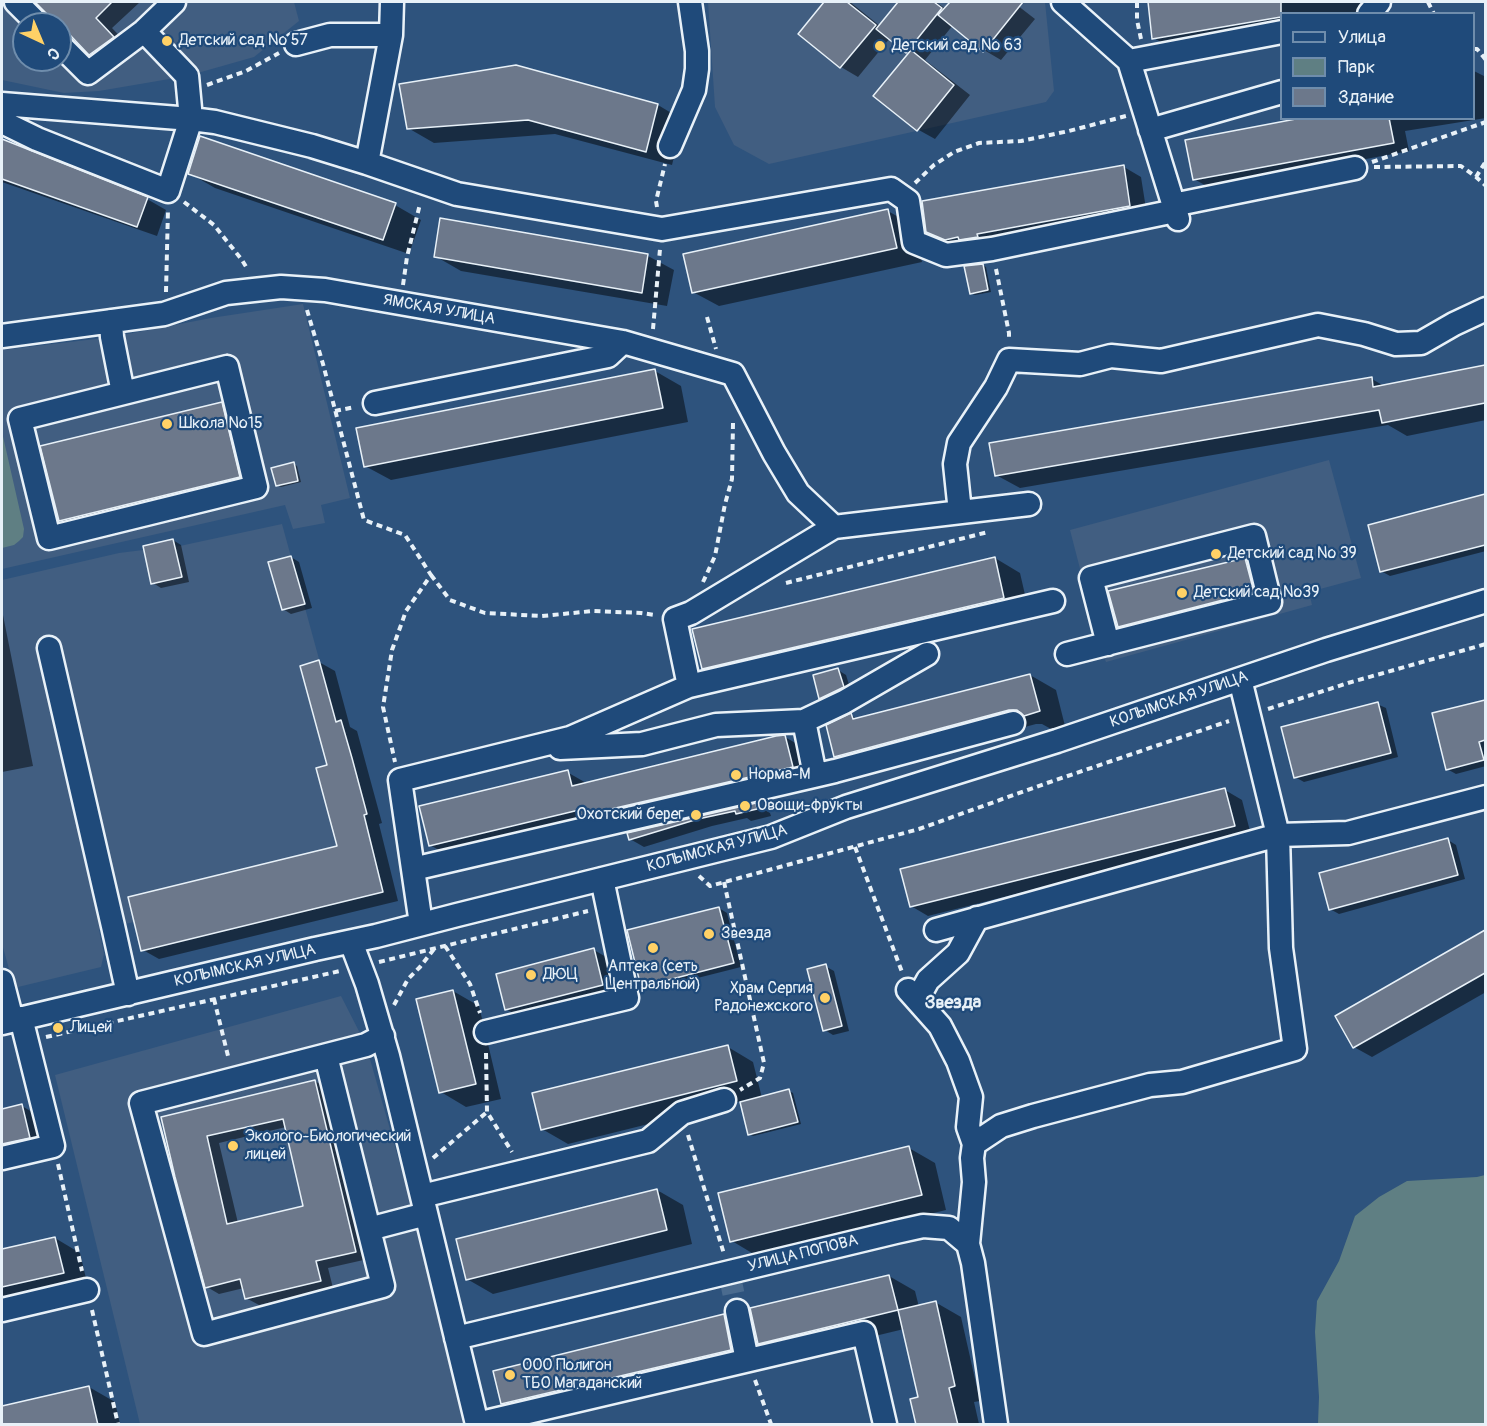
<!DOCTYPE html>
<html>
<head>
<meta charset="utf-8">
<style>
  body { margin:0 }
  #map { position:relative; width:1487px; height:1426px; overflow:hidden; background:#2e537d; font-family:Pangolin,sans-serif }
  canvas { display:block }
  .frame { position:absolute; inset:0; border:3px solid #e8f1f8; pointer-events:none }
  .legend { position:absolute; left:1280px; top:12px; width:195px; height:108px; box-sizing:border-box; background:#1f4a7a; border:2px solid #6f8dac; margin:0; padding:8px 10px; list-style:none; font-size:18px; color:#e8f1f8 }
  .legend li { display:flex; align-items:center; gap:12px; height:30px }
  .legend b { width:30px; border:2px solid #6f8dac }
  .north { position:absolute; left:12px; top:12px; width:60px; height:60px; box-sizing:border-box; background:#1f4a7a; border:2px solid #6f8dac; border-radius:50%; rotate:136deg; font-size:16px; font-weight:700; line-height:24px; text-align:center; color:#e8f1f8 }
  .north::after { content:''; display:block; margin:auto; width:21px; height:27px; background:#ffd166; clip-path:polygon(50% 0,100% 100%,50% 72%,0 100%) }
</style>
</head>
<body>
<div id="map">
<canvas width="1487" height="1426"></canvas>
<div class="frame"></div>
<ul class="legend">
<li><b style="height:8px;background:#1f4a7a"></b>Улица</li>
<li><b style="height:16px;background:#5f7f83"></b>Парк</li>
<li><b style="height:16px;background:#6c788b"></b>Здание</li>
</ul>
<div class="north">С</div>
</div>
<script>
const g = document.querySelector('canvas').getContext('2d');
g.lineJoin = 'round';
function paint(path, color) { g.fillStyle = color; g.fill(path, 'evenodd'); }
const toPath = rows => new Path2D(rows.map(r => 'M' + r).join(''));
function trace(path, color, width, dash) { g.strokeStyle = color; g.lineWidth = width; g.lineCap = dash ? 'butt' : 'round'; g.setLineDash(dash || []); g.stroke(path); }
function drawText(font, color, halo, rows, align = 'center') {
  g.font = font + ' Pangolin,sans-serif'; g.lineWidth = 4.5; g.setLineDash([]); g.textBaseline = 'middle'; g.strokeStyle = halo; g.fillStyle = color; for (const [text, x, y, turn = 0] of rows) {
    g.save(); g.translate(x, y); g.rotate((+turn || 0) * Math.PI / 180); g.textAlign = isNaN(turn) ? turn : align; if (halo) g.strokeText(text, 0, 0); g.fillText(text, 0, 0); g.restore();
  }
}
paint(toPath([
  [2,2,294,2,299,21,254,57,187,76,99,91,64,93,2,80],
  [24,24,60,24,60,60,24,60],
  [708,2,1045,2,1054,91,1046,102,769,164,734,145,715,107],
  [303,304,350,498,321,505,325,523,293,529,285,505,2,569,2,350,112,337,211,318],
  [1329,460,1361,578,1309,592,1312,605,1106,662,1100,646,1070,530],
  [282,524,336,721,341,720,367,814,364,815,383,892,134,922,99,930,104,954,101,967,18,987,11,976,2,944,2,580,119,553,143,550,143,546,173,539,175,547],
  [341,996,366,1045,415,1217,463,1424,140,1424,55,1075]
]), '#415e81');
paint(toPath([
  [2,432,24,529,23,537,19,541,14,545,2,548],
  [1485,1175,1485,1424,1318,1424,1319,1397,1315,1332,1317,1301,1339,1261,1355,1216,1379,1197,1407,1181,1477,1177]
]), '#5f7f83');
paint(toPath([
  [37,2,140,2,112,28,130,47,108,64,90,54,77,41,74,41,60,33,60,24,53,24,49,14],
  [826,2,850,2,880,26,900,2,936,2,946,9,952,2,1013,2,1035,19,1001,60,984,50,953,25,925,60,970,95,935,139,917,129,909,53,890,38,858,77,841,67,800,34],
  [1150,2,1372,2,1374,14,1282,14,1282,29,1171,48,1154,38],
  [516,66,658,105,683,120,672,165,555,134,434,143,408,128],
  [1474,71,1486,77,1486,118,1405,131,1409,151,1210,188,1194,179,1310,118,1474,118],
  [2,140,147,199,166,210,157,236,2,182],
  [1124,167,1141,177,1147,215,963,249,945,242,928,231],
  [189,173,395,205,421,220,409,254,215,188],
  [888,211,914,226,922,262,719,306,693,292],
  [442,220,648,256,674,270,667,306,461,271,435,256],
  [983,265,986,267,991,292,975,295,971,293],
  [1486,367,1486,420,1407,436,1388,425,1020,488,996,475,1372,379,1384,386],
  [655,371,681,386,688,422,391,480,365,466],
  [221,404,239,414,256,487,77,530,60,520],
  [294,464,297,466,301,482,281,487,277,485],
  [1486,495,1486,551,1390,576,1381,571,1370,526],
  [173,540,181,545,189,582,161,588,153,583],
  [291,557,299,562,312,608,291,614,283,609],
  [995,558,1020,573,1029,612,729,683,703,668],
  [1245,560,1263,570,1270,602,1136,636,1119,626],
  [2,610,33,766,2,772],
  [319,662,335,671,350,727,357,731,382,823,379,824,398,901,159,959,143,950,339,847],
  [838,670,846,675,851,691,829,703,820,698],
  [1030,675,1056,690,1065,726,1051,729,1042,724,1036,724,861,771,835,756,851,715,857,719],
  [1486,701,1486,766,1456,774,1447,769,1434,714],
  [1377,704,1386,708,1398,757,1304,782,1295,777],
  [785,737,811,752,818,781,456,860,430,845,567,772,588,784],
  [1225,790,1242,800,1251,835,928,916,911,906],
  [756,805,770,813,771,816,751,821,747,818,712,826,644,847,630,839,629,834],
  [1448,840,1456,845,1465,879,1339,914,1330,909],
  [719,908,727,913,741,967,650,990,642,986],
  [1486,932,1486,992,1372,1057,1354,1047,1337,1016],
  [594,950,620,965,628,999,532,1024,506,1009],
  [825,966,834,971,849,1031,833,1035,825,1030],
  [453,991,479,1006,501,1099,466,1107,441,1092],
  [728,1047,753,1062,762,1098,789,1091,793,1093,801,1124,753,1136,749,1134,741,1101,568,1144,542,1129],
  [315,1081,328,1089,368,1259,328,1268,333,1288,259,1305,246,1298,244,1288,219,1294,207,1287,163,1118],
  [286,1127,305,1207,238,1223,219,1143],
  [22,1106,47,1121,55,1152,2,1167,2,1111],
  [909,1148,935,1163,946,1210,757,1256,732,1241],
  [657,1190,683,1205,692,1244,493,1294,467,1279],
  [55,1238,80,1253,88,1287,2,1307,2,1251],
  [889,1276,915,1291,919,1307,935,1302,961,1317,980,1401,974,1402,979,1424,918,1424,920,1398,904,1329,784,1358,759,1343],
  [724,1316,749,1330,756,1365,528,1418,503,1403],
  [89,1387,115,1402,120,1424,2,1424,2,1408]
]), '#0007');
const building = toPath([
  [35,2,112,2,96,18,114,37,89,55,70,35,64,32,60,32,60,24,51,24,51,20,48,15,35,2],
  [824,2,847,2,876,25,840,68,798,34,824,2],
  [898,2,934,2,942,8,906,53,876,29,898,2],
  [950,2,1023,2,983,52,938,15,950,2],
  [1148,2,1281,2,1281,17,1152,39,1148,2],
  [911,50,954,85,917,131,873,96,911,50],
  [516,65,658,104,646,152,528,120,407,129,399,84,516,65],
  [1301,118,1389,118,1394,143,1193,180,1185,140,1301,118],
  [200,136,396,203,383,240,188,174,200,136],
  [2,139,148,197,137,227,2,179,2,139],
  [1124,165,1130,206,977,234,978,237,959,240,958,237,945,240,926,232,922,201,1124,165],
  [888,209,897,248,692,293,683,254,888,209],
  [440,218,648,254,642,293,434,257,440,218],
  [983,264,988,290,970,294,964,266,983,264],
  [1485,365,1485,403,1382,423,1379,410,995,476,989,443,1372,377,1373,387,1485,365],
  [655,369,663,408,364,467,356,428,655,369],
  [222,402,240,477,59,521,40,446,222,402],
  [294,462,298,481,276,486,271,468,294,462],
  [1485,494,1485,545,1380,572,1368,525,1485,494],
  [173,539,182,577,151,584,143,546,173,539],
  [291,556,305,604,282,610,268,562,291,556],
  [995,557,1004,598,702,669,692,629,995,557],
  [1245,558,1254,592,1118,627,1108,591,1245,558],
  [319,660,336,722,341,720,352,758,367,814,364,815,383,892,141,951,128,897,337,846,316,768,327,765,300,666,319,660],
  [838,668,844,687,819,699,813,675,838,668],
  [1030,674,1040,711,1024,716,1017,710,1009,710,834,757,826,725,851,713,853,719,1030,674],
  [1485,700,1485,740,1479,742,1484,760,1446,770,1432,713,1485,700],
  [1378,702,1391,753,1294,778,1281,727,1378,702],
  [785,735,793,767,581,816,579,810,429,846,419,806,568,770,572,786,776,736,785,735],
  [1225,788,1235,826,910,907,900,869,1225,788],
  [756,803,757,809,736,814,735,811,698,819,629,840,627,833,756,803],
  [1448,838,1458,875,1329,910,1319,873,1448,838],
  [719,907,734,963,641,987,627,930,719,907],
  [1485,930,1485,973,1353,1048,1335,1016,1485,930],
  [594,948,603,985,505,1010,496,974,594,948],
  [826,964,842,1026,823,1031,807,969,826,964],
  [453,990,476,1084,439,1093,416,999,453,990],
  [728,1045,737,1081,541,1130,532,1093,728,1045],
  [315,1080,356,1252,316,1261,321,1281,245,1299,240,1279,205,1288,175,1177,161,1117,315,1080],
  [283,1119,303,1206,227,1224,207,1136,283,1119],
  [789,1089,798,1122,748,1135,740,1102,789,1089],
  [22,1104,30,1138,2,1144,2,1109,22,1104],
  [909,1146,922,1195,730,1242,718,1193,909,1146],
  [657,1189,667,1230,466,1280,456,1239,657,1189],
  [55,1237,64,1273,2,1287,2,1249,55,1237],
  [889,1275,898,1310,758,1344,750,1308,889,1275],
  [936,1301,955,1386,949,1388,958,1425,916,1425,910,1399,918,1397,898,1310,936,1301],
  [724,1314,731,1350,501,1404,493,1371,724,1314],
  [89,1386,98,1425,2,1425,2,1406,89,1386]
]);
paint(building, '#6c788b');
trace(building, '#e8f1f8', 1.5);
trace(toPath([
  [729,1272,737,1311]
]), '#4a6b8f', 22, [22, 11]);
const minor = toPath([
  [16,2,38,24],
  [1063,2,1129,61,1178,219],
  [1369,14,1379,2],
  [296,44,330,35,391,35],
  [60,45,88,73,144,31,174,2],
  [1129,61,1282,32],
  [2,104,191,119,215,122,312,146,367,163,457,194,662,229,891,189,908,201,914,242,946,255,992,249,1175,211],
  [2,122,37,139,168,191,191,119,187,76,144,31],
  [1150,130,1282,92],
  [670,146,694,90,697,69,697,51,690,2],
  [367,163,391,35,392,2],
  [1173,205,1355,168],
  [111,321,112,337,123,393],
  [2,336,164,314,226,293,281,287,325,290,623,342,733,374,774,453,798,493,834,527,1029,504],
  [227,367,256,487,49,538,20,419,227,367],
  [375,403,608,356,623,342],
  [960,512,955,464,959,443,996,387,1009,360,1080,364,1111,356,1161,361,1318,325,1364,334,1396,344,1421,343,1454,324,1486,309],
  [834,527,691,613,675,619,689,686,1053,601],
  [49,648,113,926,128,994],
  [1067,654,1270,602,1254,536,1091,578,1108,644],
  [804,721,844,702,927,654],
  [560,748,642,744,716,725,804,721,815,775],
  [413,869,835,771,1013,723],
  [421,924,400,780,570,738,689,686],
  [936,930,1278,835,1348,833,1486,797],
  [351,942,367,984,388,1056,477,1424],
  [2,981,12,1020],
  [908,990,940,1026,958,1061,971,1097,968,1127,974,1144,972,1158,974,1182,968,1244],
  [917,1000,928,980,958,953,977,918],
  [2,1023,315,949,376,936,457,915,771,837,846,807,1057,741,1326,650,1486,601],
  [486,1032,627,998,602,879],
  [326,1056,383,1286,204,1334,141,1103,366,1045,383,1036],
  [974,1144,1001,1126,1033,1116,1150,1085,1182,1082,1295,1049,1281,948,1278,835,1240,679],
  [2,1158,53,1146,21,1018],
  [422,1196,648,1141,682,1113,724,1100],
  [369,1229,426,1214],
  [2,1310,87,1290],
  [737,1311,747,1360],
  [456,1338,896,1232,923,1226,949,1228,968,1244,973,1263,996,1424],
  [477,1424,864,1333,885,1424]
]);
trace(minor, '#e8f1f8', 27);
trace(toPath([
  [1137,2,1137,20,1141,39],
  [1428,2,1434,14],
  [1474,49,1477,49,1486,60],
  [207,85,246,71,279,53],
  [1372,162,1486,122],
  [1374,167,1461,166,1476,177,1486,186],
  [1476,177,1486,161],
  [915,183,934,165,954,152,979,143,1021,141,1069,131,1126,116],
  [184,202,214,225,242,260,248,270],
  [657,207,656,201,665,164],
  [996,269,1009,333,1009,341],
  [403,285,407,257,420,204],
  [166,292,168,209],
  [307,310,323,364,364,520,405,535,431,575,406,611,392,650,383,707,395,762],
  [707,317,716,349],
  [653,329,660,249],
  [335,411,355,407],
  [431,575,450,600,485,613,542,616,593,611,641,613,655,615],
  [703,582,715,556,725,504,732,479,733,423],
  [786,583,988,532],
  [1268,709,1348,683,1486,644],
  [855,847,902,972],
  [699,876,710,886,919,829,1047,783,1229,721],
  [724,882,764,1063,760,1078,740,1090],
  [445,946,470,984,480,1013],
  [379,962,588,911],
  [214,999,229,1060],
  [394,1005,408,979,420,967,434,949],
  [46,1037,340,971],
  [486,1053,487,1112,512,1152],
  [688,1135,724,1254],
  [433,1158,487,1112],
  [58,1164,82,1271],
  [92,1310,118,1424],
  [755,1380,771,1424]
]), '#e8f1f8', 4, [6, 4.5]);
trace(minor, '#1f4a7a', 22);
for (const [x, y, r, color] of [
  [167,41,6,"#ffd166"],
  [880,46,6,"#ffd166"],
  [167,424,6,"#ffd166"],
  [1216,554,6,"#ffd166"],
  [1182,593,6,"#ffd166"],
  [736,775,6,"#ffd166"],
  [745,806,6,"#ffd166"],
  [696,815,6,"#ffd166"],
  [709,934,6,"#ffd166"],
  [653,948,6,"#ffd166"],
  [531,975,6,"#ffd166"],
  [825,998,6,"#ffd166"],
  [58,1028,6,"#ffd166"],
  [233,1146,6,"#ffd166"],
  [510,1375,6,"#ffd166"]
]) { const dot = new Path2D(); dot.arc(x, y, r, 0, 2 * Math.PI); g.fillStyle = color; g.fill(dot); trace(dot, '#1f4a7a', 2); }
drawText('16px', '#e8f1f8', '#1f4a7a', [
  ["Детский сад № 57",179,41],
  ["Детский сад № 63",892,46],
  ["Школа №15",179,424],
  ["Детский сад № 39",1228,554],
  ["Детский сад №39",1194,593],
  ["Норма-М",748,775],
  ["Овощи-фрукты",757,806],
  ["Охотский берег",684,815,"right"],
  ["Звезда",721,934],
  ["Аптека (сеть",653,967,"center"],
  ["Центральной)",653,985,"center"],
  ["ДЮЦ",543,975],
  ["Храм Сергия",813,989,"right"],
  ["Радонежского",813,1007,"right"],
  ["Лицей",70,1028],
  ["Эколого-Биологический",245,1137],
  ["лицей",245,1155],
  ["ООО Полигон",522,1366],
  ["ТБО Магаданский",522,1384]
], 'left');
drawText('16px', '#e8f1f8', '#1f4a7a', [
  ["ЯМСКАЯ УЛИЦА",439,310,10],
  ["КОЛЫМСКАЯ УЛИЦА",1179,700,-19],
  ["КОЛЫМСКАЯ УЛИЦА",717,849,-15],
  ["КОЛЫМСКАЯ УЛИЦА",245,966,-13],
  ["УЛИЦА ПОПОВА",803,1254,-14]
]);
drawText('bold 18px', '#e8f1f8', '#1f4a7a', [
  ["Звезда",953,1003]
]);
</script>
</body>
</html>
